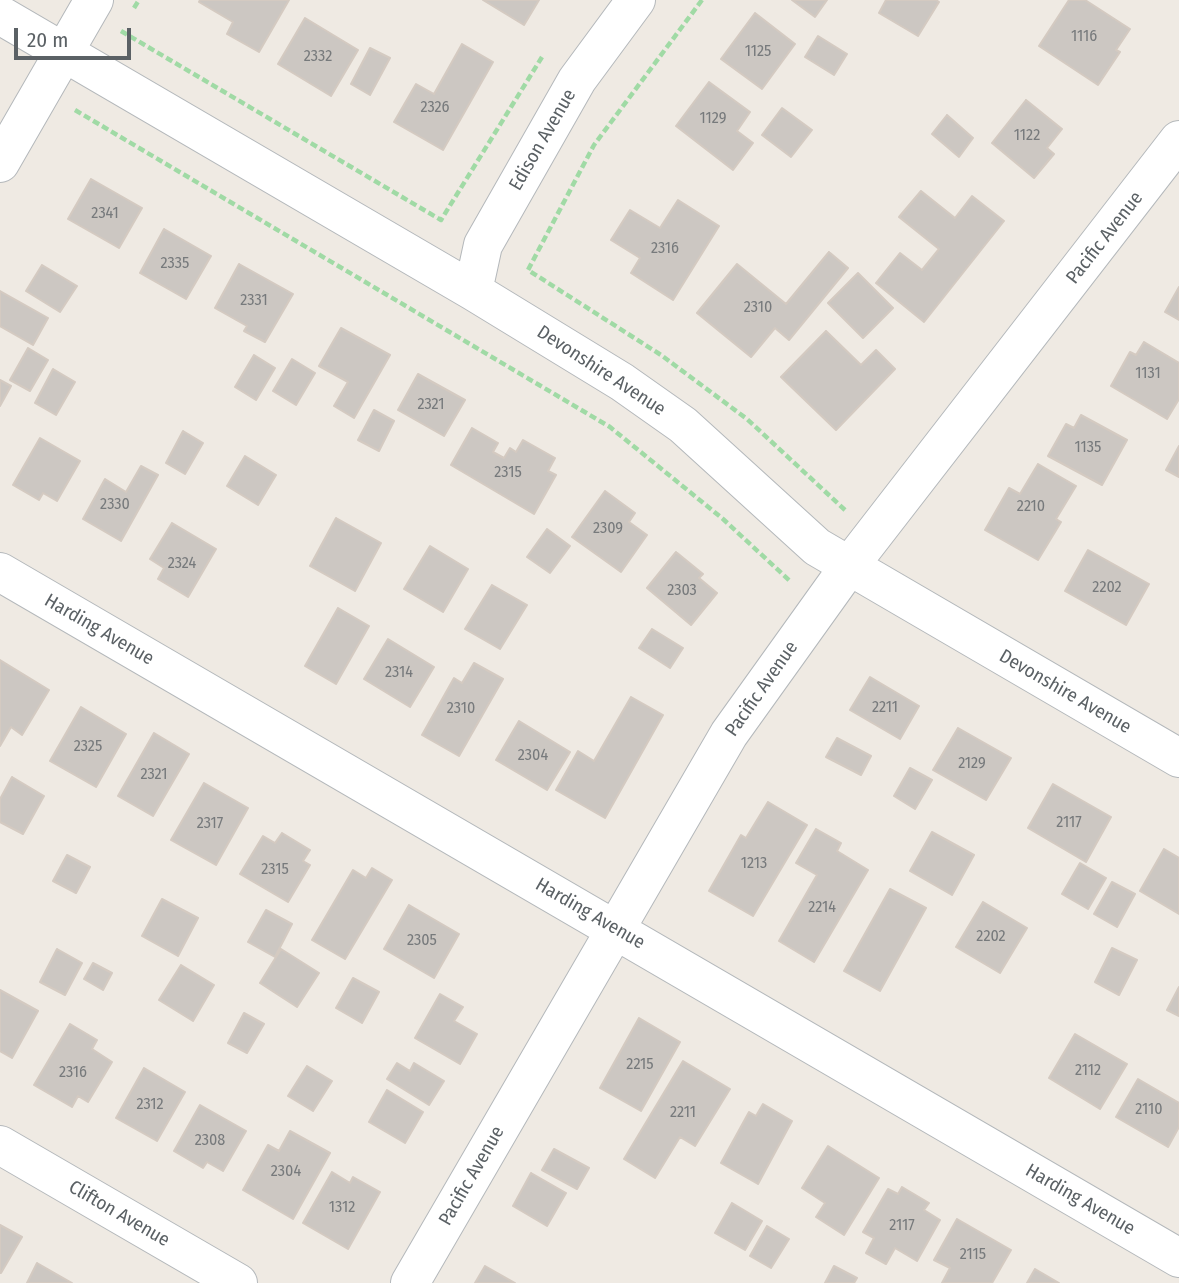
<!DOCTYPE html>
<html>
<head>
<meta charset="utf-8">
<style>
  body { margin:0 }
  #map { position:relative; width:1179px; height:1283px; overflow:hidden; background:#efeae3; font-family:"Fira Sans Condensed",sans-serif }
  canvas { display:block }
  .scale { position:absolute; left:14px; top:28px; width:117px; height:32px; box-sizing:border-box; border:4px solid #5b6165; border-top:0; padding-left:9px; font-size:21px; line-height:24px; white-space:nowrap; color:#5b6165; -webkit-text-stroke:5px #fff; paint-order:stroke }
</style>
</head>
<body>
<div id="map">
<canvas width="1179" height="1283"></canvas>
<div class="scale">20 m</div>
</div>
<script>
const g = document.querySelector('canvas').getContext('2d');
g.lineJoin = 'round';
function paint(path, color) { g.fillStyle = color; g.fill(path, 'evenodd'); }
const toPath = rows => new Path2D(rows.map(r => 'M' + r).join(''));
function trace(path, color, width, dash) { g.strokeStyle = color; g.lineWidth = width; g.lineCap = dash ? 'butt' : 'round'; g.setLineDash(dash || []); g.stroke(path); }
function drawText(font, color, halo, rows, align = 'center') {
  g.font = font + ' "Fira Sans Condensed",sans-serif'; g.lineWidth = 5; g.setLineDash([]); g.textBaseline = 'middle'; g.strokeStyle = halo; g.fillStyle = color; for (const [text, x, y, turn = 0] of rows) {
    g.save(); g.translate(x, y); g.rotate((+turn || 0) * Math.PI / 180); g.textAlign = isNaN(turn) ? turn : align; if (halo) g.strokeText(text, 0, 0); g.fillText(text, 0, 0); g.restore();
  }
}
const building = toPath([
  [200,0,289,0,259,52,227,34,233,22,199,2,200,0],
  [483,0,539,0,524,25,483,0],
  [792,0,827,0,815,17,792,0],
  [886,0,936,0,939,2,918,36,879,13,886,0],
  [1069,0,1085,0,1130,29,1116,50,1120,52,1098,85,1039,46,1069,0],
  [755,13,795,44,762,89,721,59,755,13],
  [305,18,358,50,331,96,278,64,305,18],
  [818,36,847,54,834,75,805,57,818,36],
  [462,44,493,62,443,150,394,122,416,84,434,94,462,44],
  [370,48,390,58,370,95,351,84,370,48],
  [709,82,750,112,737,131,753,143,733,170,676,126,709,82],
  [1026,100,1062,129,1047,148,1054,154,1034,178,992,143,1026,100],
  [782,108,812,130,791,157,762,135,782,108],
  [947,115,973,138,959,157,932,134,947,115],
  [91,179,142,208,119,248,68,219,91,179],
  [921,191,955,218,972,196,1004,221,924,322,876,283,900,253,922,270,939,249,899,217,921,191],
  [678,200,719,226,673,300,631,273,640,258,611,240,630,210,660,228,678,200],
  [164,229,211,256,186,299,140,273,164,229],
  [829,252,848,268,789,340,775,328,751,357,697,313,737,264,786,304,829,252],
  [239,264,293,294,265,342,244,331,247,326,215,308,239,264],
  [42,265,77,286,60,312,26,291,42,265],
  [858,273,893,308,863,338,828,303,858,273],
  [1179,287,1179,320,1165,312,1179,287],
  [0,291,48,318,33,345,0,326,0,291],
  [341,328,390,355,354,418,334,406,348,382,319,366,341,328],
  [826,331,861,365,876,350,895,369,836,430,781,377,826,331],
  [1144,342,1179,363,1179,399,1167,419,1111,386,1130,352,1136,355,1144,342],
  [28,348,48,360,30,391,10,380,28,348],
  [254,355,275,368,256,400,235,387,254,355],
  [292,359,315,373,296,405,273,391,292,359],
  [53,369,75,382,56,415,35,403,53,369],
  [418,374,465,400,444,436,398,410,418,374],
  [0,380,11,386,0,406,0,380],
  [374,410,394,421,379,451,358,440,374,410],
  [1081,415,1127,440,1102,485,1048,456,1066,424,1074,428,1081,415],
  [472,428,498,443,493,452,504,458,510,448,516,452,523,440,555,458,548,471,556,475,534,514,451,465,472,428],
  [183,431,203,443,185,474,166,463,183,431],
  [40,438,80,461,57,501,43,493,39,500,13,485,40,438],
  [1179,446,1179,477,1166,470,1179,446],
  [245,456,276,475,258,505,227,486,245,456],
  [1038,464,1076,486,1056,519,1061,522,1038,560,985,530,1009,488,1020,494,1038,464],
  [141,466,158,475,121,541,83,519,105,479,126,492,141,466],
  [605,491,635,513,629,522,647,535,621,572,572,537,605,491],
  [336,518,381,543,355,591,310,566,336,518],
  [172,523,216,549,188,597,158,579,164,568,150,559,172,523],
  [547,529,570,546,550,573,527,557,547,529],
  [430,546,468,569,443,612,404,589,430,546],
  [1088,550,1149,584,1126,625,1065,591,1088,550],
  [676,552,703,574,699,578,717,593,691,625,647,588,676,552],
  [492,585,527,605,500,649,465,629,492,585],
  [338,608,369,626,336,684,305,666,338,608],
  [652,629,683,648,670,668,639,648,652,629],
  [388,639,434,667,410,707,364,679,388,639],
  [0,660,49,690,22,735,11,727,0,746,0,660],
  [474,663,503,679,459,756,422,735,454,678,462,683,474,663],
  [870,677,919,706,900,739,850,710,870,677],
  [631,697,663,715,605,818,556,790,578,751,594,761,631,697],
  [81,707,126,734,96,787,50,761,81,707],
  [519,721,570,752,547,790,496,760,519,721],
  [958,728,1011,758,986,800,933,770,958,728],
  [154,733,189,754,153,816,118,796,154,733],
  [837,738,871,756,861,775,826,757,837,738],
  [910,768,932,780,915,809,894,796,910,768],
  [12,777,44,796,23,834,0,822,0,799,12,777],
  [204,783,248,808,216,865,171,840,204,783],
  [1053,784,1111,817,1086,862,1028,828,1053,784],
  [768,802,807,825,753,916,709,891,741,835,746,838,768,802],
  [816,829,841,843,837,851,868,870,814,962,779,941,817,875,796,863,816,829],
  [932,832,974,855,952,895,910,871,932,832],
  [282,833,310,850,303,861,310,865,288,902,240,874,263,836,275,843,282,833],
  [1164,849,1179,858,1179,914,1140,891,1164,849],
  [67,855,90,867,76,893,53,881,67,855],
  [1080,863,1106,878,1088,909,1062,894,1080,863],
  [372,868,392,880,345,959,312,940,353,870,366,878,372,868],
  [1112,882,1135,894,1117,927,1094,914,1112,882],
  [890,889,926,908,880,991,844,971,890,889],
  [162,899,198,918,178,956,142,936,162,899],
  [983,902,1027,928,1000,973,956,947,983,902],
  [409,905,459,934,434,978,384,949,409,905],
  [266,910,292,924,275,957,248,942,266,910],
  [1112,948,1137,960,1119,995,1095,982,1112,948],
  [57,949,82,963,65,995,40,982,57,949],
  [281,949,319,973,297,1007,260,983,281,949],
  [93,963,112,973,103,990,84,979,93,963],
  [181,965,214,985,193,1021,159,1000,181,965],
  [353,978,379,992,362,1023,336,1008,353,978],
  [1179,987,1179,1016,1167,1010,1179,987],
  [0,990,38,1011,12,1058,0,1051,0,990],
  [440,994,463,1007,454,1021,477,1034,460,1064,415,1038,440,994],
  [244,1013,264,1024,247,1053,228,1043,244,1013],
  [639,1018,680,1042,641,1111,600,1088,639,1018],
  [70,1024,97,1040,92,1049,112,1062,88,1102,78,1096,72,1107,34,1085,70,1024],
  [1075,1034,1127,1064,1100,1109,1049,1078,1075,1034],
  [683,1061,730,1089,695,1146,680,1137,655,1178,624,1159,683,1061],
  [397,1063,410,1071,414,1063,444,1081,429,1105,387,1079,397,1063],
  [307,1066,332,1081,313,1111,288,1096,307,1066],
  [144,1068,185,1092,157,1141,116,1118,144,1068],
  [1138,1079,1179,1103,1179,1127,1168,1147,1116,1117,1138,1079],
  [387,1090,423,1112,405,1143,369,1122,387,1090],
  [763,1104,792,1121,758,1184,721,1163,749,1112,756,1116,763,1104],
  [200,1105,246,1131,223,1171,207,1162,203,1168,174,1151,200,1105],
  [290,1131,330,1153,293,1219,243,1190,268,1145,279,1151,290,1131],
  [828,1146,879,1178,844,1235,816,1217,825,1203,802,1188,828,1146],
  [554,1149,589,1168,577,1189,542,1170,554,1149],
  [332,1172,350,1183,353,1177,380,1192,348,1249,303,1223,332,1172],
  [531,1173,566,1193,547,1226,513,1206,531,1173],
  [902,1187,929,1203,924,1210,940,1220,917,1261,895,1248,886,1264,866,1253,874,1238,863,1232,888,1189,898,1194,902,1187],
  [732,1203,762,1221,745,1250,715,1233,732,1203],
  [957,1219,1011,1250,992,1283,942,1283,950,1268,934,1260,957,1219],
  [0,1225,22,1237,1,1273,0,1273,0,1225],
  [767,1226,789,1239,771,1268,750,1256,767,1226],
  [37,1263,72,1283,27,1283,37,1263],
  [485,1266,515,1283,475,1283,485,1266],
  [834,1266,857,1278,854,1283,825,1283,834,1266],
  [1035,1269,1059,1283,1027,1283,1035,1269]
]);
paint(building, '#ccc7c2');
trace(building, '#d4cac1', 2);
const street = toPath([
  [0,15,473,291,622,382,683,425,817,547,1179,758],
  [0,163,94,0],
  [473,291,483,245,577,80,636,0],
  [0,572,1179,1258],
  [0,1145,238,1283],
  [410,1283,729,734,850,565,1179,140]
]);
trace(street, '#b4b8bb', 40);
trace(toPath([
  [702,0,594,145,528,270,661,355,747,419,845,510],
  [134,8,139,0],
  [121,31,441,220,542,57],
  [75,110,610,427,723,519,790,581]
]), '#a0daa5', 4.5, [7, 3.5]);
trace(street, '#fff', 38);
drawText('16px', '#777a7c', null, [
  ["1116",1084,37],
  ["1125",758,52],
  ["2332",318,57],
  ["2326",435,108],
  ["1129",713,119],
  ["1122",1027,136],
  ["2341",105,214],
  ["2316",665,249],
  ["2335",175,264],
  ["2331",254,301],
  ["2310",758,308],
  ["1131",1148,374],
  ["2321",431,405],
  ["1135",1088,448],
  ["2315",508,473],
  ["2330",115,505],
  ["2210",1031,507],
  ["2309",608,529],
  ["2324",182,564],
  ["2202",1107,588],
  ["2303",682,591],
  ["2314",399,673],
  ["2211",885,708],
  ["2310",461,709],
  ["2325",88,747],
  ["2304",533,756],
  ["2129",972,764],
  ["2321",154,775],
  ["2117",1069,823],
  ["2317",210,824],
  ["1213",754,864],
  ["2315",275,870],
  ["2214",822,908],
  ["2202",991,937],
  ["2305",422,941],
  ["2215",640,1065],
  ["2112",1088,1071],
  ["2316",73,1073],
  ["2312",150,1105],
  ["2110",1149,1110],
  ["2211",683,1113],
  ["2308",210,1141],
  ["2304",286,1172],
  ["1312",342,1208],
  ["2117",902,1226],
  ["2115",973,1255]
]);
drawText('19px', '#5b6165', '#fff', [
  ["Edison Avenue",543,140,-60],
  ["Pacific Avenue",1105,238,-52],
  ["Devonshire Avenue",601,371,33],
  ["Harding Avenue",99,630,30],
  ["Pacific Avenue",762,689,-55],
  ["Devonshire Avenue",1065,692,30],
  ["Harding Avenue",590,914,30],
  ["Pacific Avenue",472,1176,-60],
  ["Harding Avenue",1080,1200,30],
  ["Clifton Avenue",119,1214,30]
]);
</script>
</body>
</html>
